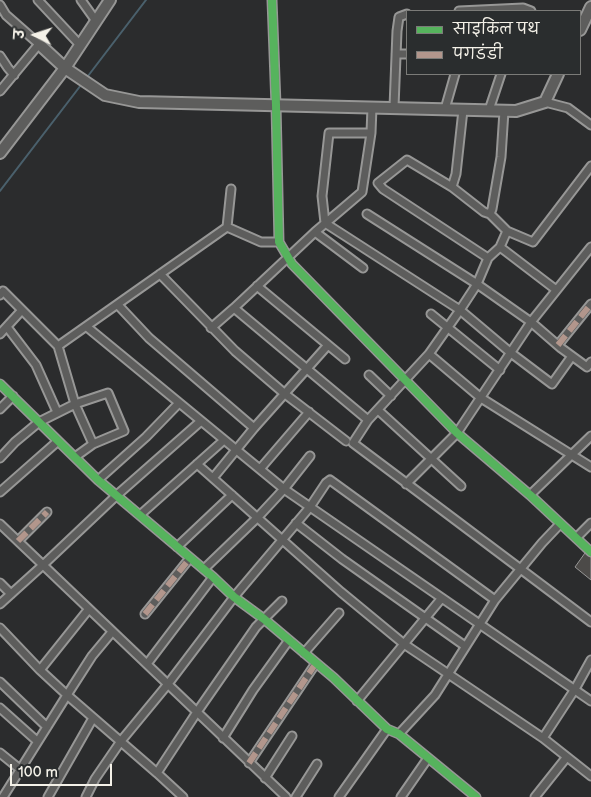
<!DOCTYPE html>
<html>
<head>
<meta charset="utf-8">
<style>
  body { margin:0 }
  #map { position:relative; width:591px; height:797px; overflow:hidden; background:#2b2c2d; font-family:"Balsamiq Sans","Playpen Sans Deva",sans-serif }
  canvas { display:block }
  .legend { position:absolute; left:406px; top:10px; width:175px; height:65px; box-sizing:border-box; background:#2a2d2e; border:1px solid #7b7b78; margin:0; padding:6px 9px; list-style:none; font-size:15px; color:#f4f1e8 }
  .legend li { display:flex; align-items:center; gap:10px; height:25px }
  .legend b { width:25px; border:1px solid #7b7b78 }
  .north { position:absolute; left:10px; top:10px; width:50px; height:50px; -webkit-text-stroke:4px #2a2d2e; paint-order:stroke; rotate:274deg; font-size:14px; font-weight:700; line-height:20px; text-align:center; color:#f4f1e8 }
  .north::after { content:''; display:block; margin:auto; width:18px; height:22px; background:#f4f1e8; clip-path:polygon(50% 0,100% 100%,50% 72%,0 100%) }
  .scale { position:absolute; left:10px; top:764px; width:102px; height:22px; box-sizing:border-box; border:2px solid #f4f1e8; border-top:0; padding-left:6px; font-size:15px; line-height:18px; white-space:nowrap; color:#f4f1e8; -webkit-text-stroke:4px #2a2d2e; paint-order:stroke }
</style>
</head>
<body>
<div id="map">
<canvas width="591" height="797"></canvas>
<ul class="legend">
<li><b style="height:6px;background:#56b35d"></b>साइकिल पथ</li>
<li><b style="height:6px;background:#b2968c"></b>पगडंडी</li>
</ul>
<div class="north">उ</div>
<div class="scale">100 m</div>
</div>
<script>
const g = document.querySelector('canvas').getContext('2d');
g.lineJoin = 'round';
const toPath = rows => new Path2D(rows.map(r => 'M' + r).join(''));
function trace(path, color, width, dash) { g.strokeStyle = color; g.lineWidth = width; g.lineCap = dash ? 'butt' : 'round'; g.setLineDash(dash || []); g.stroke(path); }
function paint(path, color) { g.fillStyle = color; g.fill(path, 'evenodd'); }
trace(toPath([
  [88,76,146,0],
  [0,191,81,85]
]), '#4a606c', 2);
const building = toPath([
  [585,553,591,557,591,580,575,567,585,553]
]);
paint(building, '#4c4a48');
trace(building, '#979796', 1);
const street = toPath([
  [38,0,80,45],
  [81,0,96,21],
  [272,0,276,105,279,242,292,264,457,433,530,495,591,552],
  [0,5,6,15,39,44,0,91],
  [459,11,523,8,531,11],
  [396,54,407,54],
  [0,56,8,68,14,75],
  [545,102,568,108,591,125],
  [394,107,397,31,399,17,407,14],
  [445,109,455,74],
  [489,110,501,74],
  [371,133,329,133,322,196,325,223,460,310,477,284,488,258,500,247],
  [452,187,456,174,463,110],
  [367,214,477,284,531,322,561,348,587,367,591,362],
  [490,214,492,209,501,157,504,111],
  [227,227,231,189],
  [507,231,500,247,555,289],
  [315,232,363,268],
  [488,258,383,189,378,183,407,160,452,187,484,212,490,214,507,231,533,242,591,166],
  [160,274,235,351,285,394,346,441],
  [257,286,345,359],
  [0,295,3,291,58,346,227,227,261,242,279,242],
  [118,305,149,338,254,428],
  [234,308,315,232,362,192,371,133,372,107],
  [431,314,500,370],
  [7,327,36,365,57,412],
  [87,327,284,489,591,701],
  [211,328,234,308,368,420],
  [0,334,22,310],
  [558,345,591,304],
  [58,346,75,404,93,444],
  [429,354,481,398,591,467],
  [572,356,552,384,511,353,460,310,429,354,368,420,353,443,591,622],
  [369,375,391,396],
  [0,384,98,480,213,577,234,597,264,619,334,678,387,729,399,734,476,797],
  [0,409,13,396],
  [378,410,461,486],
  [0,458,15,442,39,422,75,404,108,393,124,431,93,444,75,457],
  [197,464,341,592,404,644,543,738,591,776],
  [260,469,309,412],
  [213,478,254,428,328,345],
  [98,480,146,437,179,403],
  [406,484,457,433,531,322,591,247],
  [0,492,58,441],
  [530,495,591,436],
  [140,515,224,440],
  [296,523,342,559,465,646],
  [0,524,286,797],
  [576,538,591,523],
  [18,541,47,512],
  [177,547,232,495],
  [204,569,258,517,284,489,310,456],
  [0,583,11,594],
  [0,604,43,565,117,495,201,421],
  [145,614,190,558],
  [0,628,40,670,67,695,157,773,183,797],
  [304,653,339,613],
  [147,664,213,577],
  [40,670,88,610],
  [0,682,47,727],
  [357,701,441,599],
  [0,708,37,741],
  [399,734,435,695,495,600,542,543,560,524],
  [223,738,253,690,289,640],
  [543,738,575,689,591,660],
  [0,753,21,770],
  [249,763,316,663],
  [157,773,197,712,256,627,282,601],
  [265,778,292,736],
  [3,797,67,695,92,656,112,632],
  [48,797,93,718],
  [86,797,95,779,121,741,168,684,234,597,310,507,326,483,330,480,495,600],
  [296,797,317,764],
  [339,797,387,729],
  [401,797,428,758],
  [535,797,566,758]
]);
const secondary = toPath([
  [580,30,591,7],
  [39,44,65,68,105,95,139,102,516,111,545,102,558,74],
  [0,153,65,68,110,0]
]);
trace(street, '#979796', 11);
trace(secondary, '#979796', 14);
trace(street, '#5d5d5c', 7);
trace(secondary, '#5d5d5c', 10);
trace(toPath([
  [558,345,591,304],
  [18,541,47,512],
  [145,614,190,558],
  [249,763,316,663]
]), '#b2968c', 6, [12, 6]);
trace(toPath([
  [272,0,276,105,279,242,292,264,457,433,530,495,591,552],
  [0,384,98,480,213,577,234,597,264,619,334,678,387,729,399,734,476,797]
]), '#56b35d', 8);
</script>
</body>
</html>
